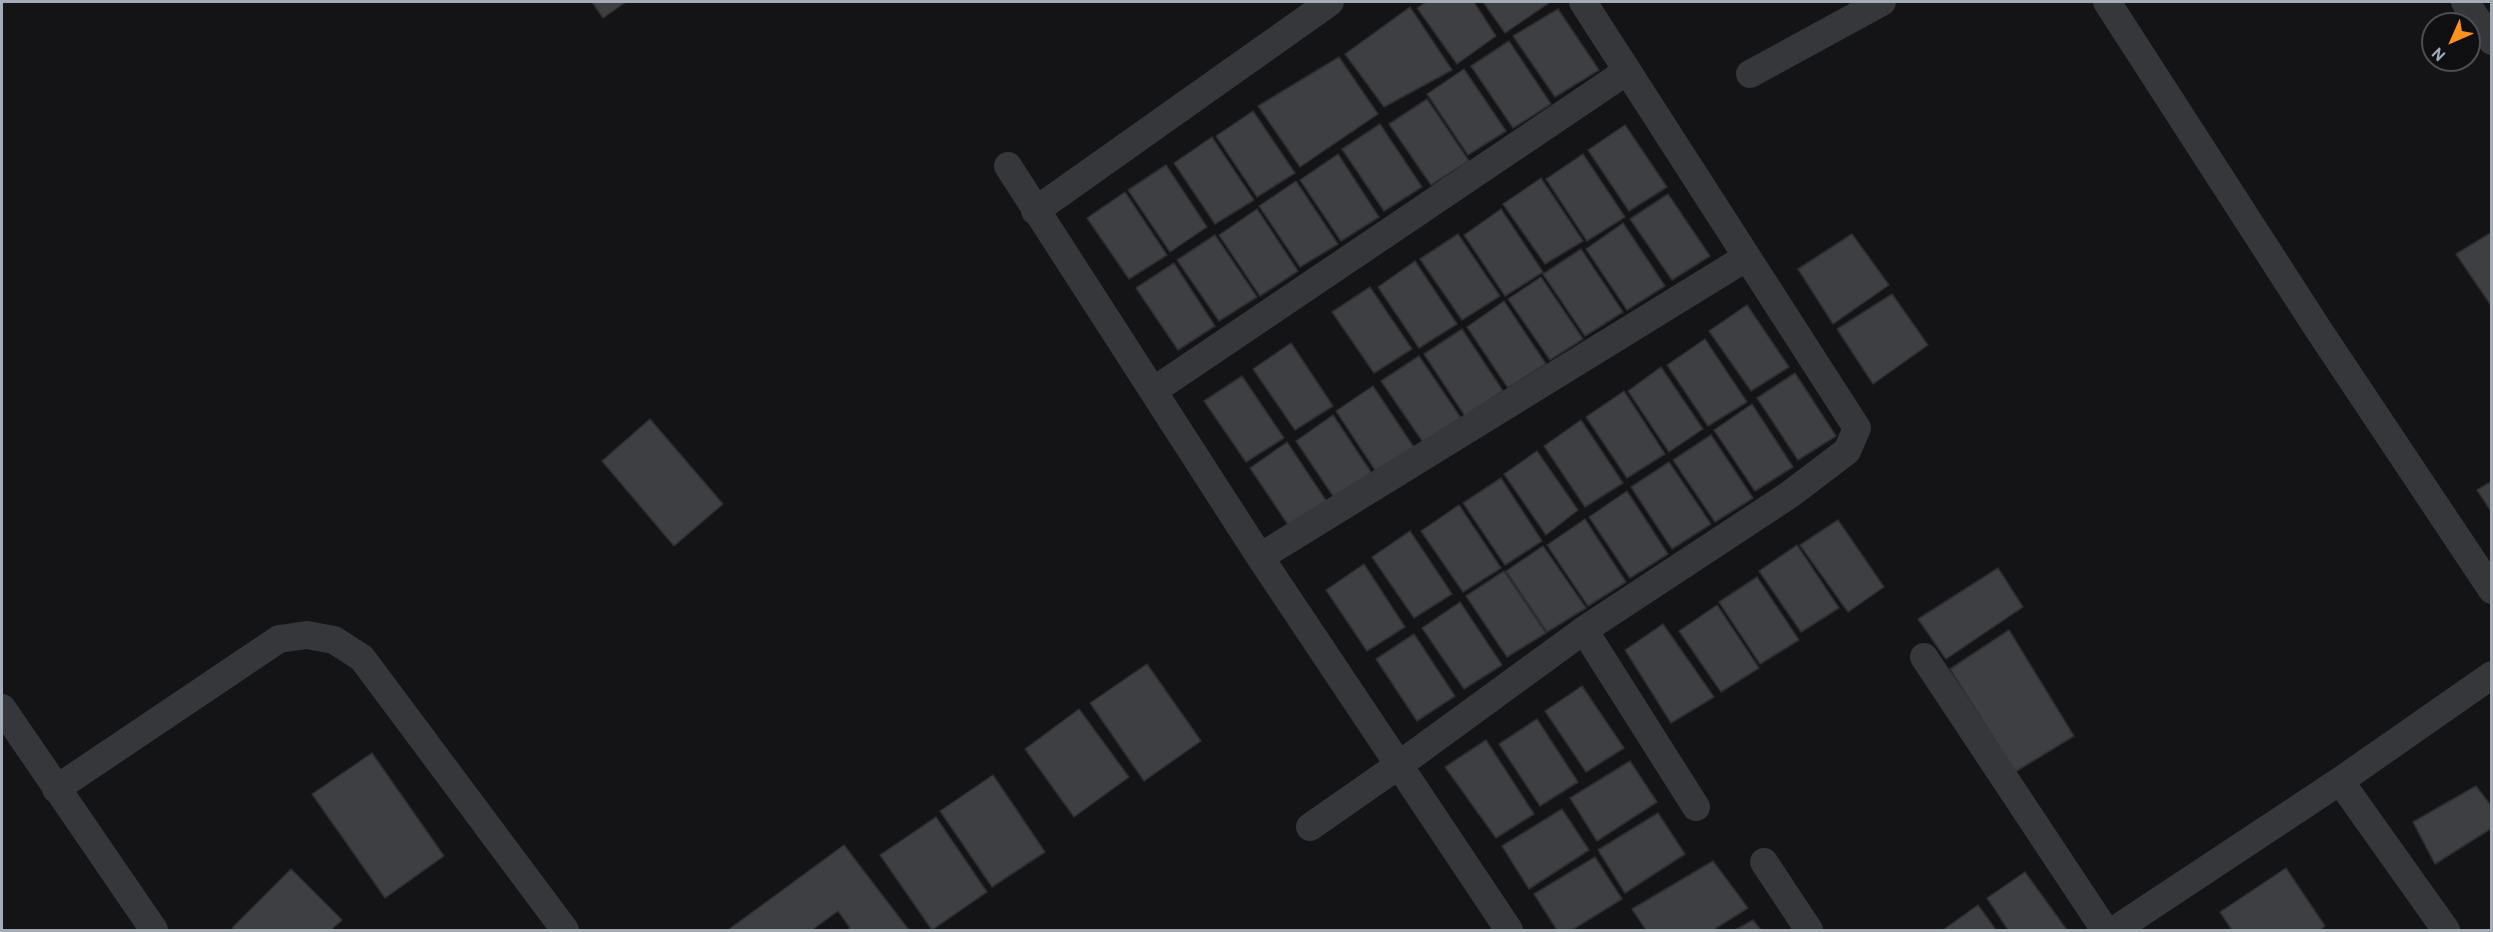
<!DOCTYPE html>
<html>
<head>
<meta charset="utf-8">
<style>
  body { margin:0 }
  #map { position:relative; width:2493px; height:932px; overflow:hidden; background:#141416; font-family:Overpass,sans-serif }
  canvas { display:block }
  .frame { position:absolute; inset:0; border:3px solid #a4adb7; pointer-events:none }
  .north { position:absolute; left:2421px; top:12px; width:60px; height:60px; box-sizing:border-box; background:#0f0f11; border:2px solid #4b4e53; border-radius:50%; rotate:225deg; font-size:16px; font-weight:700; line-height:24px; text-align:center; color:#a4adb7 }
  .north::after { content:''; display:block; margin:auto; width:21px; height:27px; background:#ff9123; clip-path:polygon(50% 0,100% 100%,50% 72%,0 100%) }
</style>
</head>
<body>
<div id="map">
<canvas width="2493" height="932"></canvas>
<div class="frame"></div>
<div class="north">N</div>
</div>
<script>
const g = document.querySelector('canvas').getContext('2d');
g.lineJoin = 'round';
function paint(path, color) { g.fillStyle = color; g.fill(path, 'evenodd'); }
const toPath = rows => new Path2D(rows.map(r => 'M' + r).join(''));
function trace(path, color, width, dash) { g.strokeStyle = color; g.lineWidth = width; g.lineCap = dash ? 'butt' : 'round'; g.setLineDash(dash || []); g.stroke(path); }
const building = toPath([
  [592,2,626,2,603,18,592,2],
  [1426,2,1474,2,1496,36,1457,64,1417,8,1426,2],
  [1483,2,1547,2,1549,3,1505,33,1483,2],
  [1410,7,1452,70,1384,107,1345,54,1410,7],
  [1558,9,1599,70,1555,97,1513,36,1558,9],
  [1509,41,1551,104,1513,128,1471,66,1509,41],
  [1339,57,1378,114,1300,167,1258,106,1339,57],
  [1464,69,1506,131,1468,155,1427,94,1464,69],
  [1427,99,1469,161,1431,185,1389,124,1427,99],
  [1253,111,1295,173,1257,197,1216,136,1253,111],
  [1380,124,1422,187,1384,211,1342,149,1380,124],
  [1625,125,1667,187,1629,211,1588,150,1625,125],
  [1212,137,1254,200,1215,224,1174,163,1212,137],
  [1338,154,1379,217,1341,241,1300,180,1338,154],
  [1583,154,1625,217,1587,241,1546,179,1583,154],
  [1166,165,1207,227,1170,252,1128,190,1166,165],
  [1541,178,1583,241,1545,264,1503,204,1541,178],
  [1296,181,1338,244,1300,267,1259,206,1296,181],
  [1125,192,1167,255,1129,279,1087,218,1125,192],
  [1668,194,1710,256,1672,280,1630,219,1668,194],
  [1257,209,1298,271,1260,296,1219,235,1257,209],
  [1501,209,1543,272,1505,296,1464,235,1501,209],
  [1623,223,1665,286,1627,310,1586,249,1623,223],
  [2492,232,2492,307,2456,254,2492,232],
  [1458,234,1500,296,1462,320,1420,259,1458,234],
  [1852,234,1889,285,1833,324,1798,269,1852,234],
  [1215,235,1257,297,1219,321,1177,260,1215,235],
  [1581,249,1623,312,1585,336,1543,274,1581,249],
  [1415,261,1457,324,1419,348,1378,287,1415,261],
  [1174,263,1215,326,1178,350,1136,288,1174,263],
  [1541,277,1583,339,1550,360,1508,299,1541,277],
  [1370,287,1412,349,1374,373,1332,312,1370,287],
  [1892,294,1928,345,1873,384,1837,329,1892,294],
  [1504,301,1546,364,1508,388,1467,327,1504,301],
  [1747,305,1789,367,1751,391,1709,331,1747,305],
  [1462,329,1503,391,1465,416,1424,354,1462,329],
  [1705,339,1747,402,1708,426,1667,365,1705,339],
  [1291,343,1333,406,1295,430,1253,369,1291,343],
  [1419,356,1461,418,1423,442,1381,381,1419,356],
  [1661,367,1703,429,1669,452,1628,391,1661,367],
  [1795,373,1836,436,1798,460,1757,398,1795,373],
  [1242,376,1284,438,1246,462,1204,401,1242,376],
  [1373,386,1415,449,1377,473,1336,411,1373,386],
  [1624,391,1665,454,1627,478,1586,417,1624,391],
  [1752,404,1793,467,1755,491,1714,430,1752,404],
  [1333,415,1375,478,1337,502,1296,441,1333,415],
  [650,419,723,504,674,546,602,461,650,419],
  [1581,420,1623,483,1585,507,1544,446,1581,420],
  [1711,435,1753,498,1715,522,1673,460,1711,435],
  [1287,442,1329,505,1291,529,1250,468,1287,442],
  [1537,451,1578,510,1546,535,1504,474,1537,451],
  [1669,462,1711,524,1672,549,1631,487,1669,462],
  [1501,478,1542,541,1505,565,1463,503,1501,478],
  [2492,481,2492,513,2477,490,2492,481],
  [1627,491,1668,554,1630,578,1589,517,1627,491],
  [1459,505,1501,568,1463,592,1421,531,1459,505],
  [1585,519,1626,582,1588,606,1547,545,1585,519],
  [1838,520,1884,587,1848,612,1800,545,1838,520],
  [1410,531,1452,594,1414,618,1372,557,1410,531],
  [1797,545,1839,608,1801,632,1759,571,1797,545],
  [1543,546,1586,608,1547,632,1506,571,1543,546],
  [1364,564,1405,627,1367,651,1326,590,1364,564],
  [1998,568,2023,607,1946,659,1918,619,1998,568],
  [1504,571,1546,633,1507,657,1466,596,1504,571],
  [1757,577,1799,640,1760,664,1719,602,1757,577],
  [1460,602,1502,665,1464,689,1422,628,1460,602],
  [1717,605,1759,668,1721,692,1679,631,1717,605],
  [1663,624,1714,697,1671,723,1625,650,1663,624],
  [2009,630,2074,736,2015,772,1950,669,2009,630],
  [1414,634,1455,696,1417,721,1376,659,1414,634],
  [1147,664,1201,741,1144,781,1090,703,1147,664],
  [1582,686,1624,748,1586,772,1545,711,1582,686],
  [1079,709,1129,777,1074,817,1025,749,1079,709],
  [1537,719,1578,782,1540,806,1499,744,1537,719],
  [1486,740,1534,814,1496,838,1445,767,1486,740],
  [372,753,444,856,385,898,312,794,372,753],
  [1630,761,1657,802,1597,841,1570,798,1630,761],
  [993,775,1045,852,992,887,940,811,993,775],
  [2476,786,2492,807,2492,828,2435,864,2413,822,2476,786],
  [1562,809,1589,850,1529,889,1502,846,1562,809],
  [1658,813,1685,854,1625,893,1598,850,1658,813],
  [936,817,987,892,932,930,880,855,936,817],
  [844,845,909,930,847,930,850,928,838,911,812,930,728,930,844,845],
  [1595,857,1622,899,1572,930,1557,930,1534,894,1595,857],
  [1713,861,1748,908,1713,930,1646,930,1632,909,1713,861],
  [2286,868,2325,926,2320,930,2232,930,2220,912,2286,868],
  [291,869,342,920,331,930,234,930,232,928,291,869],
  [2025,872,2067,930,2008,930,1987,898,2025,872],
  [1978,905,1996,930,1943,930,1978,905],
  [1753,920,1761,930,1735,930,1753,920]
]);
paint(building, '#3e3f43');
trace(building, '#2e2e32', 1.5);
trace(toPath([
  [2107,2,2318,329,2492,590],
  [2465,2,2492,41],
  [1750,74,1882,2],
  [1008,166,1260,557,1509,930],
  [1035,211,1330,2],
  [1153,391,1627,71],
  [1260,557,1747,257],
  [1584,630,1696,807],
  [1924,657,2105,930],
  [2,708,154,930],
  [56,789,279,639,307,635,334,640,362,658,565,930],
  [1310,827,1399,765,1584,630,1789,495,1847,451,1857,428,1583,2],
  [1764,862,1809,930],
  [2115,930,2340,781],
  [2446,930,2340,781,2492,675]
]), '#35373b', 28);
</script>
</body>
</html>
